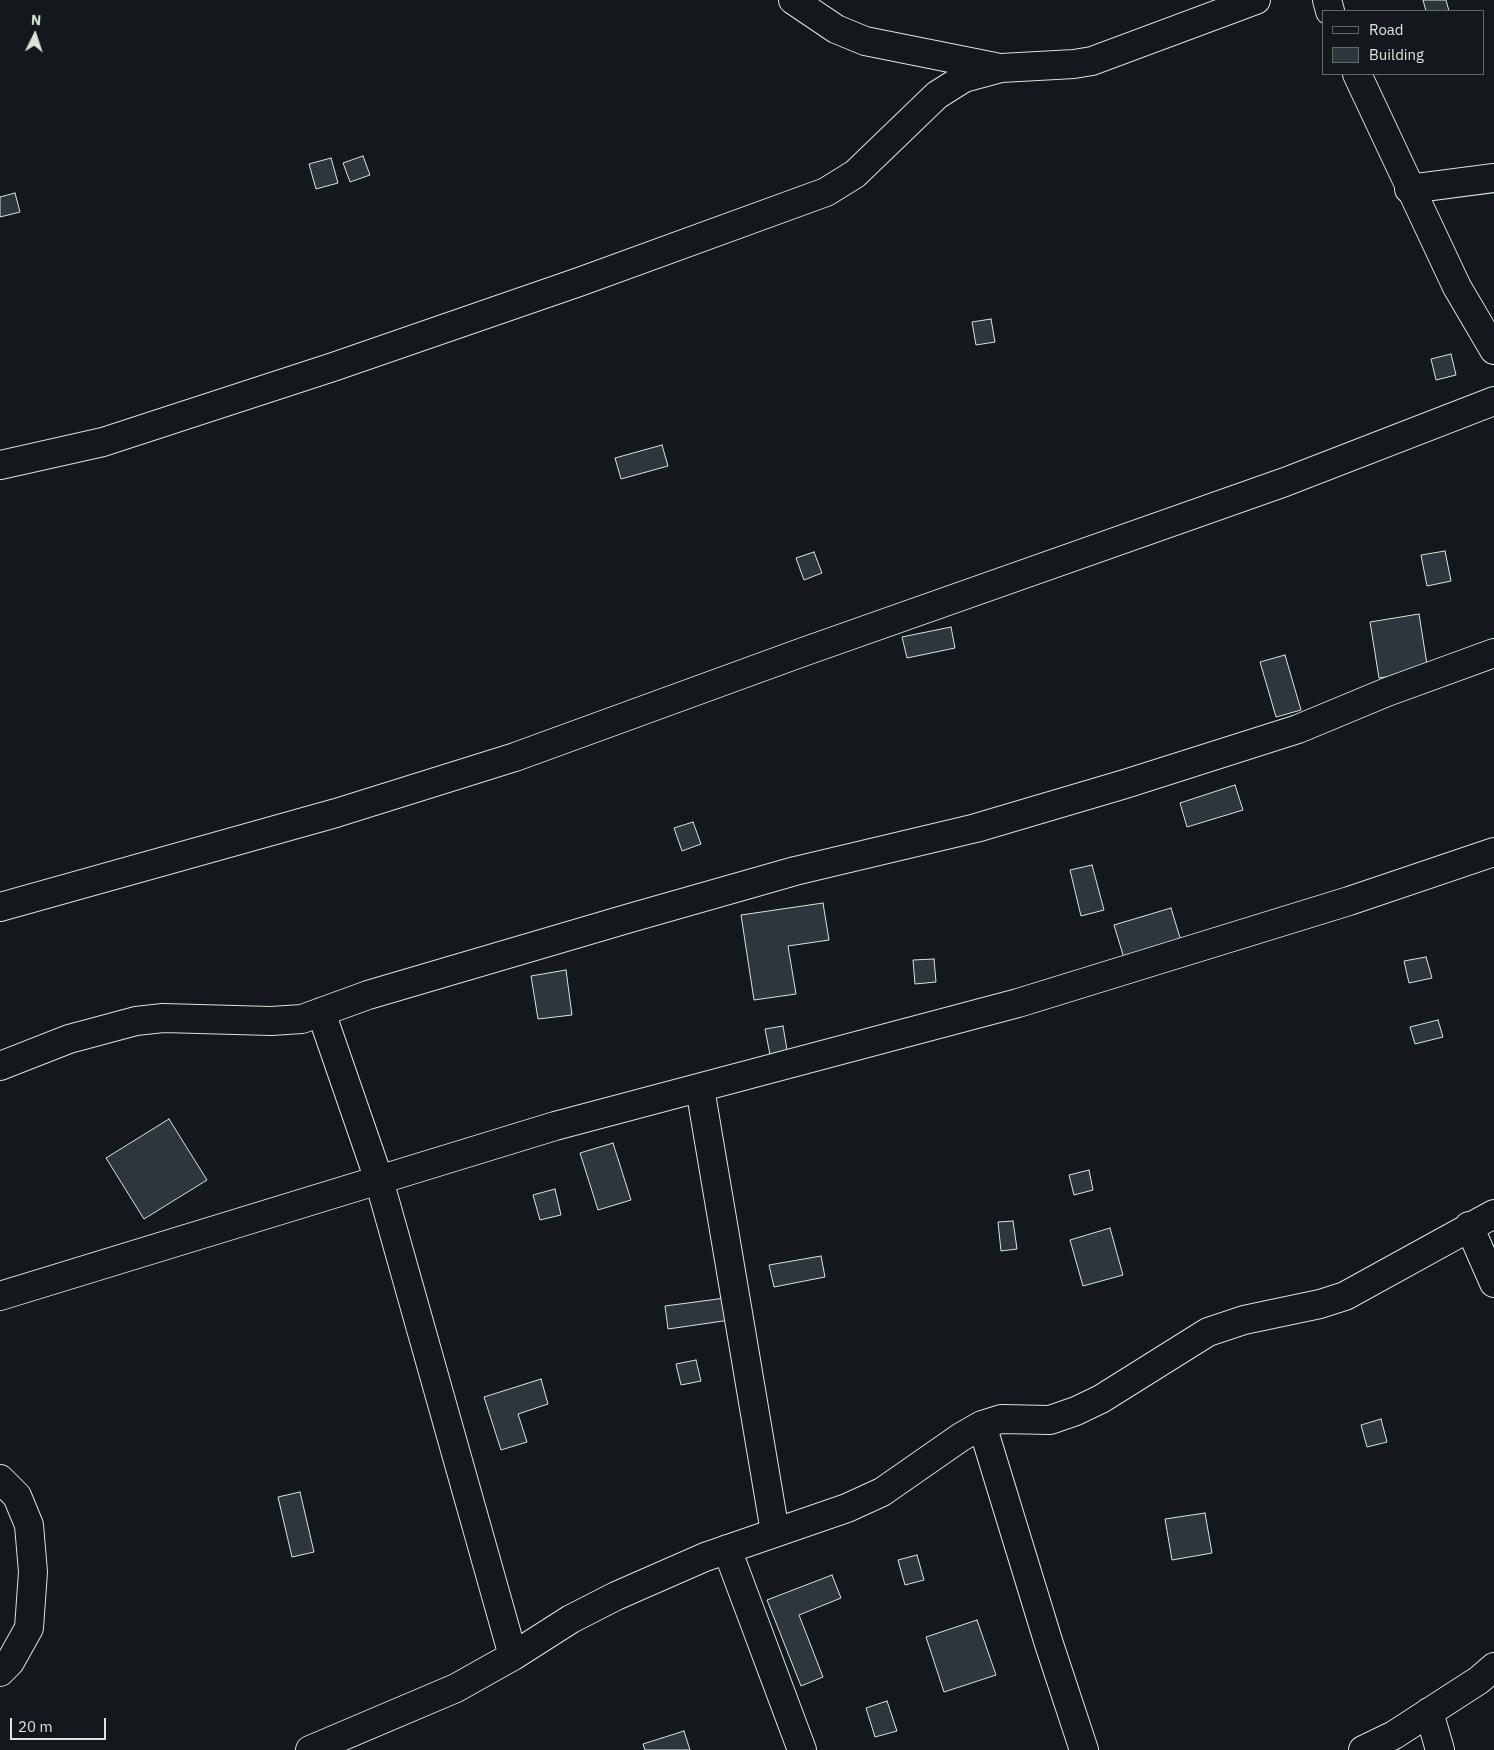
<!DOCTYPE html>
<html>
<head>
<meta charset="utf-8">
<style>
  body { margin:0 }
  #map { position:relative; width:1494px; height:1750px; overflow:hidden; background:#14181c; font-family:"IBM Plex Sans",sans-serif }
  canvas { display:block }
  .legend { position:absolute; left:1322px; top:10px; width:162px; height:65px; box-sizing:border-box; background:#14181c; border:1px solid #626a69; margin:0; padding:6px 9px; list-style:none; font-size:15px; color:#d8e6dc }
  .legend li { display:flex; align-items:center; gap:10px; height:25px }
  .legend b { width:25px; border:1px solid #626a69 }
  .north { position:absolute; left:10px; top:10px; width:50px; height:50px; -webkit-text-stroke:4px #14181c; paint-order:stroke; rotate:4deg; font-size:14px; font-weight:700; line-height:20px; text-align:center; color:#d8e6dc }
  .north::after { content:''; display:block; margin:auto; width:18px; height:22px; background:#d8e6dc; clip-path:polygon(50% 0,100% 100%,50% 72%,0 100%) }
  .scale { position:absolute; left:10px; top:1718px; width:96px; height:22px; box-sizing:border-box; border:2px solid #d8e6dc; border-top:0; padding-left:6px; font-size:15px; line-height:18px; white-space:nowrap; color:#d8e6dc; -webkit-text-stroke:4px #14181c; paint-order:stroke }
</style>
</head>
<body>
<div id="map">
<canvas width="1494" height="1750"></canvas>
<ul class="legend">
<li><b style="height:6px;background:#14181c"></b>Road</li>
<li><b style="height:14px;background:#2c363c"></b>Building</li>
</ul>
<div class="north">N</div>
<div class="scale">20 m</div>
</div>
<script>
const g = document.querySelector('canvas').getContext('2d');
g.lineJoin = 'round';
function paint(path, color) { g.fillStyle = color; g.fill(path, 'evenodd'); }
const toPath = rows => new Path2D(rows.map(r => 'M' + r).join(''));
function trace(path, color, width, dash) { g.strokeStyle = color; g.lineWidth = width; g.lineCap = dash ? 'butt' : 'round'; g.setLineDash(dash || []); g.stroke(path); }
const building = toPath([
  [1423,0,1446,0,1449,11,1426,11,1423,0],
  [363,156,370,175,350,182,343,163,363,156],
  [331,158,338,183,316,189,309,164,331,158],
  [15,193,20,212,0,217,0,197,15,193],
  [991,319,995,342,976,345,972,322,991,319],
  [1451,354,1456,375,1436,380,1431,359,1451,354],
  [662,445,668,466,621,479,615,458,662,445],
  [1445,551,1451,581,1427,586,1421,555,1445,551],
  [814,552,822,573,804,580,796,558,814,552],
  [1419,614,1428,671,1379,678,1370,622,1419,614],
  [951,627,955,648,907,658,902,637,951,627],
  [1285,655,1301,710,1276,717,1260,662,1285,655],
  [1235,785,1243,810,1187,827,1180,803,1235,785],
  [693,822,701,844,682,851,674,828,693,822],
  [1092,865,1104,910,1081,916,1070,870,1092,865],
  [823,903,829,940,788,946,796,994,754,1000,741,915,823,903],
  [1171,908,1184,951,1127,968,1114,925,1171,908],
  [1426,957,1432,978,1409,983,1404,961,1426,957],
  [934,959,936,982,915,984,913,960,934,959],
  [566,970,572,1015,538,1019,531,976,566,970],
  [1438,1020,1443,1037,1415,1044,1410,1027,1438,1020],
  [783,1026,789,1062,772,1065,765,1029,783,1026],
  [169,1119,207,1180,144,1219,106,1158,169,1119],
  [613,1143,631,1200,598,1210,580,1153,613,1143],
  [1089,1170,1093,1190,1074,1195,1069,1175,1089,1170],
  [555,1189,561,1215,540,1220,533,1195,555,1189],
  [1013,1221,1017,1249,1001,1251,998,1222,1013,1221],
  [1110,1228,1123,1275,1083,1286,1070,1240,1110,1228],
  [821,1256,825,1277,774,1287,769,1265,821,1256],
  [733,1297,737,1319,668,1329,665,1306,733,1297],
  [696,1360,701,1381,681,1385,676,1364,696,1360],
  [541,1379,548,1404,518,1414,527,1442,501,1450,484,1397,541,1379],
  [1381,1419,1387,1442,1367,1447,1361,1425,1381,1419],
  [300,1492,314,1552,292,1557,278,1497,300,1492],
  [1205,1513,1212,1553,1172,1560,1165,1519,1205,1513],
  [917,1555,924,1580,905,1585,898,1560,917,1555],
  [832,1575,841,1598,799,1615,823,1677,801,1686,767,1600,832,1575],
  [977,1620,996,1675,944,1692,926,1637,977,1620],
  [887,1701,897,1731,875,1737,866,1708,887,1701],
  [684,1731,690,1750,645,1750,643,1744,684,1731]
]);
paint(building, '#2c363c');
trace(building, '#d8e6dc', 1);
const minor = toPath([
  [793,0,836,29,865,41,995,67],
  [1327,0,1330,11],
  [1357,74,1457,287,1494,350],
  [1409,189,1494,178],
  [0,465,103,442,333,367,579,282,826,192,855,174,937,95,964,78,1001,68,1074,64,1092,61,1256,0],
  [0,907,336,813,515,757,803,652,1285,482,1494,401],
  [321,1012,379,1180,513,1656],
  [0,1066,69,1039,136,1021,163,1018,271,1021,302,1019,368,995,630,918,795,871,976,828,1125,784,1298,729,1387,692,1494,653],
  [700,1088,775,1532],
  [1469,1226,1494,1283],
  [0,1296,555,1126,1018,1003,1349,901,1494,852],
  [982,1425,1049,1644,1084,1750],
  [0,1479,17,1496,29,1525,33,1572,29,1628,10,1662,0,1672],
  [727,1549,802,1750],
  [1429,1712,1440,1750],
  [310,1750,456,1688,513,1656,571,1619,616,1596,705,1557,847,1508,882,1492,961,1437,982,1425,1001,1419,1050,1420,1076,1411,1101,1399,1208,1332,1244,1320,1320,1304,1345,1296,1494,1214],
  [1363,1750,1394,1735,1479,1680,1494,1667]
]);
trace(minor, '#d8e6dc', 30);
trace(minor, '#14181c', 28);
</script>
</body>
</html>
